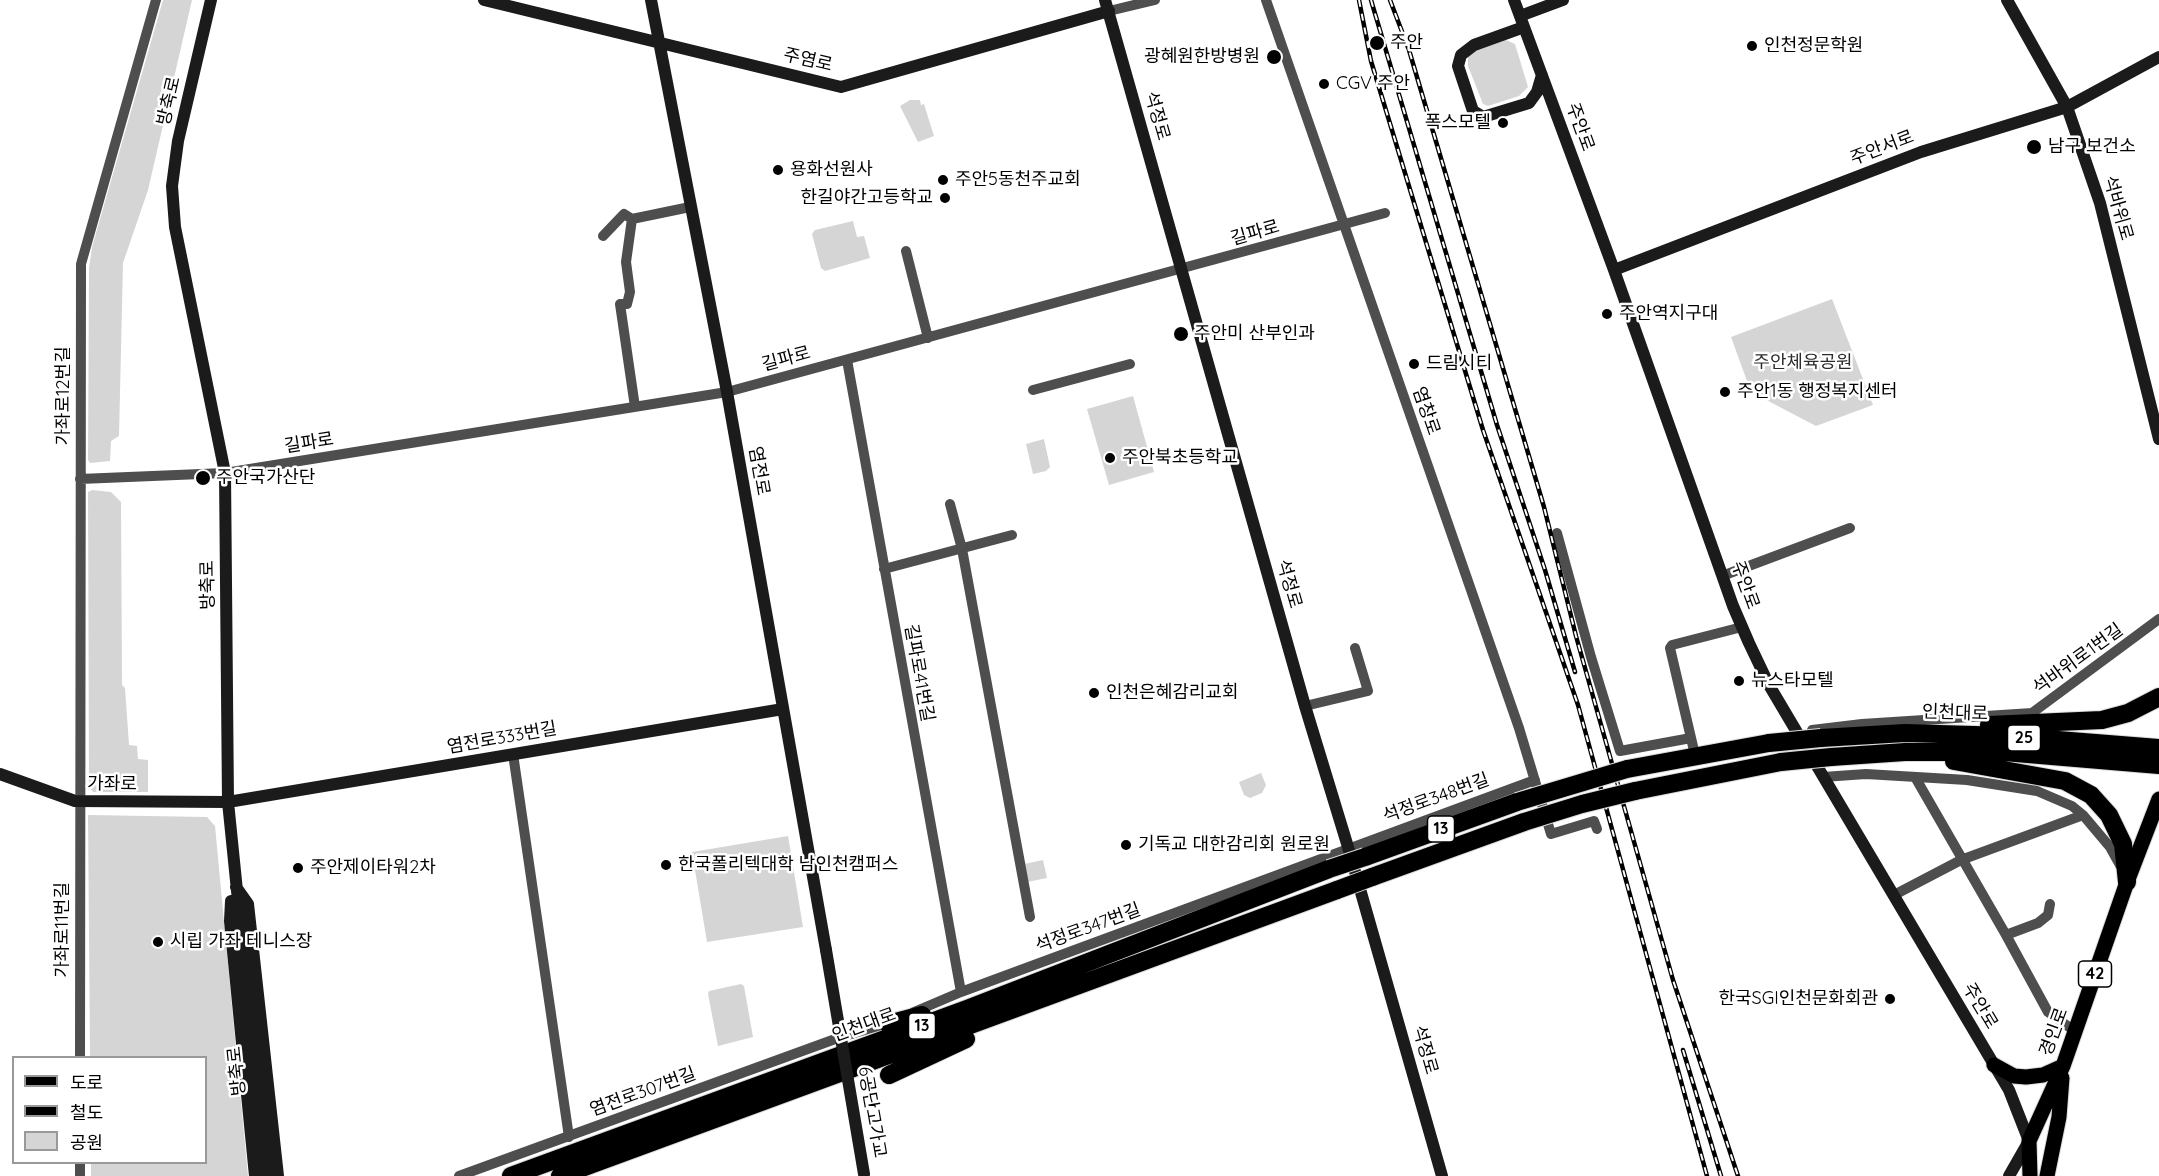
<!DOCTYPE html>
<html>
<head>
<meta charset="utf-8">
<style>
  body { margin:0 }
  #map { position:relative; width:2159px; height:1176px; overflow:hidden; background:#fff; font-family:Quicksand,"Noto Sans KR",sans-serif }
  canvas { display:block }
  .legend { position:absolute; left:12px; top:1056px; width:195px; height:108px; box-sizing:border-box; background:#fff; border:2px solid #999; margin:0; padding:8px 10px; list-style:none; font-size:18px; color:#000 }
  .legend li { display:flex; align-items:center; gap:12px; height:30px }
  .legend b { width:30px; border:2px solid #999 }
</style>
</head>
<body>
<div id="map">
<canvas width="2159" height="1176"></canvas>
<ul class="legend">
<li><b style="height:8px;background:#000"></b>도로</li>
<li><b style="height:8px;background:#000"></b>철도</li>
<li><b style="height:16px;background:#d5d5d5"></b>공원</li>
</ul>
</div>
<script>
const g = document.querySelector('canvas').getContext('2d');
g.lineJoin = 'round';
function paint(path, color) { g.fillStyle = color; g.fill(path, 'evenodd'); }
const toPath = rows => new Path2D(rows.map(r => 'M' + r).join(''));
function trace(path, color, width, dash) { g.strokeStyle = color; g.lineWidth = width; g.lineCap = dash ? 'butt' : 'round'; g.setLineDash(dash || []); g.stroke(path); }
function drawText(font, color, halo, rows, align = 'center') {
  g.font = font + ' Quicksand,"Noto Sans KR",sans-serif'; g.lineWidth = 5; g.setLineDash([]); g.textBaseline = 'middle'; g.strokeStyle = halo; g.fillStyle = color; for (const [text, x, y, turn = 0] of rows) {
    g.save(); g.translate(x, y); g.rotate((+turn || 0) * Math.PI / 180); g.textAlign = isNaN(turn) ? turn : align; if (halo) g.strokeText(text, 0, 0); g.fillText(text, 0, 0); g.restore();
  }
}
paint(toPath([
  [163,0,192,0,148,190,123,263,119,436,111,441,110,461,90,463,88,460,89,268,92,247],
  [1506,40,1515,44,1528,87,1519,96,1488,106,1483,104,1468,66,1468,57,1475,50],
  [910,100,920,100,921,105,924,104,934,136,918,142,900,106],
  [853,221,857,237,864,236,870,258,825,271,821,268,812,234,815,230],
  [1832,299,1873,405,1816,426,1751,392,1731,337],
  [1133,396,1154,472,1109,485,1087,409],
  [1044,439,1050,467,1046,471,1033,474,1026,444],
  [92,490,111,492,121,502,122,685,125,688,129,745,137,746,138,759,148,760,148,792,93,792,89,786,88,492],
  [1261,773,1266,785,1262,793,1250,798,1244,795,1239,782],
  [88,815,207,817,215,826,248,1176,91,1176,91,1163,206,1162,206,1058,90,1057],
  [788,836,803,927,707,942,692,852],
  [1043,860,1047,878,1027,882,1024,864],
  [741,984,744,986,753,1037,718,1046,708,994,709,991]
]), '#d5d5d5');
const primary = toPath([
  [1994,1065,2014,1076,2026,1077,2043,1075,2063,1066],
  [2030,1176,2029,1141,2063,1066,2127,882,2159,799],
  [2047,1176,2059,1117,2062,1078]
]);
const highway = toPath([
  [1989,725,2102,720,2128,713,2159,697],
  [1821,738,1905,733,2008,736,2159,748],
  [1831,757,1905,752,2004,752,2159,765],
  [1954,761,2065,781,2091,795,2109,815,2123,844,2127,882],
  [1627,769,1769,743],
  [1635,791,1781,762],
  [1365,857,1517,802],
  [1372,877,1524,822],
  [888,1024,922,1015],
  [889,1075,966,1039],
  [511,1176,967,1009,1329,869],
  [560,1176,1337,890]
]);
trace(primary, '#dbdbdb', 17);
trace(highway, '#dbdbdb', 20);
trace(toPath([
  [1266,0,1519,728,1551,834,1594,821,1597,829],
  [1109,11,1155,0],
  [603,236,624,214,632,219],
  [906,251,928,338],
  [847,360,961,992],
  [1033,390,1130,364],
  [635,407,620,304,627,304,630,292,626,262,632,219,690,207],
  [80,479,225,473,727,392,1385,213],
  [950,504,962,549,1030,917],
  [1557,533,1591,657,1620,751,1691,738],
  [884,569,1012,535],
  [1722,576,1850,528],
  [1305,706,1368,691,1355,648],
  [1812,730,1862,724,2032,713,2159,619],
  [513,754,569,1137],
  [1695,755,1670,648,1672,645,1742,627],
  [1823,777,1866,774,1967,780,2037,791,2072,806,2083,815,2110,847,2120,865],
  [1915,777,2006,935,2038,923,2048,915,2050,904],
  [1894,895,1961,860,2083,815],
  [2006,935,2048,1012,2076,1032],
  [914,1012,961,992,1535,780],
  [80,1058,81,264,156,0],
  [80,1176,80,1162],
  [459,1176,838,1038,891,1022]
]), '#4e4e4e', 10);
trace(toPath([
  [211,0,178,141,172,186,175,227,225,473,228,802,266,1176],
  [484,0,841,87,1109,11],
  [651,0,727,392,826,950],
  [1105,0,1305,706,1348,847,1442,1176],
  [1514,0,1614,270,1733,606,1749,643,1769,685,2009,1090,2029,1141,2009,1176],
  [2007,0,2067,107,2100,203,2159,439],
  [1520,16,1563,0],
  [1524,27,1474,45,1461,55,1458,66,1473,111,1483,117,1529,103,1537,92,1542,75],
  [1614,270,1921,152,2067,107,2159,57],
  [0,774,75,801,228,802,783,709],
  [236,887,248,904,278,1176],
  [231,901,230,921,255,1176]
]), '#1b1b1b', 12);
trace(primary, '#000', 15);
trace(highway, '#000', 18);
const rail = toPath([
  [1359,0,1371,61,1483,430,1578,705,1707,1176],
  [1371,0,1497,425,1545,570,1575,672],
  [1390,0,1409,50,1544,507,1576,636,1673,980,1738,1176],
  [1683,1050,1721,1176]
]);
trace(rail, '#000', 4.5);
trace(rail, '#fff', 2, [7]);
const highwayBridge = toPath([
  [1769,743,1821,738],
  [1781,762,1831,757],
  [1517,802,1627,769],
  [1524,822,1582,804,1635,791],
  [1329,869,1365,857],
  [1337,890,1372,877]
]);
trace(highwayBridge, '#dbdbdb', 20, []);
trace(toPath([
  [826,950,864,1174]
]), '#1b1b1b', 12);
trace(highwayBridge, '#000', 18);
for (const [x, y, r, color] of [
  [1377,43,8,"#000"],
  [1752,46,6,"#000"],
  [1274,57,8,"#000"],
  [1324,84,6,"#000"],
  [1503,123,6,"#000"],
  [2034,147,8,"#000"],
  [778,170,6,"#000"],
  [943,180,6,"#000"],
  [945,198,6,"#000"],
  [1607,314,6,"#000"],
  [1181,334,8,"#000"],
  [1414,364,6,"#000"],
  [1725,392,6,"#000"],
  [1110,458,6,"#000"],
  [203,478,8,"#000"],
  [1739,681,6,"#000"],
  [1094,693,6,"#000"],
  [1126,845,6,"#000"],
  [666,865,6,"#000"],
  [298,868,6,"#000"],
  [158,942,6,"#000"],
  [1890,999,6,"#000"]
]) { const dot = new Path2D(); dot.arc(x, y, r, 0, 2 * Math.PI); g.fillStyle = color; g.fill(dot); trace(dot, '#fff', 2); }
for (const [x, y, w] of [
  [2024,738,33],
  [1441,829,27],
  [2095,974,33],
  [922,1026,27]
]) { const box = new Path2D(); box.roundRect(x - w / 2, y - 13, w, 26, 4.5); g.fillStyle = '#fff'; g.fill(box); trace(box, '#000', 1.5); }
drawText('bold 16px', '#000', null, [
  ["25",2024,738],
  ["13",1441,829],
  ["42",2095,974],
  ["13",922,1026]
]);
drawText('18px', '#000', '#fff', [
  ["주안",1390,43],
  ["인천정문학원",1764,46],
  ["광혜원한방병원",1260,57,"right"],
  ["CGV 주안",1336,84],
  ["폭스모텔",1491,123,"right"],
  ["남구 보건소",2048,147],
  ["용화선원사",790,170],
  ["주안5동천주교회",955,180],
  ["한길야간고등학교",933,198,"right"],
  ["주안역지구대",1619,314],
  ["주안미 산부인과",1194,334],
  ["드림시티",1426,364],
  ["주안1동 행정복지센터",1737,392],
  ["주안북초등학교",1122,458],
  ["주안국가산단",216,478],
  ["뉴스타모텔",1751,681],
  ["인천은혜감리교회",1106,693],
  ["기독교 대한감리회 원로원",1138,845],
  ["한국폴리텍대학 남인천캠퍼스",678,865],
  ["주안제이타워2차",310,868],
  ["시립 가좌 테니스장",170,942],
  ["한국SGI인천문화회관",1878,999,"right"]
], 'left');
drawText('18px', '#000', '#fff', [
  ["주염로",808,60,13],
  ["방축로",169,101,-77],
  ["석정로",1157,116,74],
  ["주안로",1580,127,70],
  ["주안서로",1882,148,-21],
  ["석바위로",2118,208,74],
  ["길파로",1255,233,-16],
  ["길파로",786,359,-15],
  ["가좌로12번길",64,396,-90],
  ["염창로",1426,411,71],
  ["길파로",309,443,-9],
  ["염전로",759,471,80],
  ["석정로",1289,584,74],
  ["방축로",208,585,-91],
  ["주안로",1745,585,70],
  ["석바위로1번길",2078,659,-36],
  ["길파로41번길",919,673,80],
  ["인천대로",1955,713,2],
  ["염전로333번길",502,738,-10],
  ["가좌로",112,784,1],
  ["석정로348번길",1436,798,-20],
  ["석정로347번길",1088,928,-20],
  ["가좌로11번길",63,930,-90],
  ["주안로",1980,1006,59],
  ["인천대로",864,1025,-20],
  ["경인로",2054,1032,-70],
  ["석정로",1425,1050,74],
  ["방축로",237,1071,-96],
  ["염전로307번길",643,1092,-20],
  ["6공단고가교",872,1112,80]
]);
drawText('18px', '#2c2c2c', '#fff', [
  ["주안체육공원",1803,363]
]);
</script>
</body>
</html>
